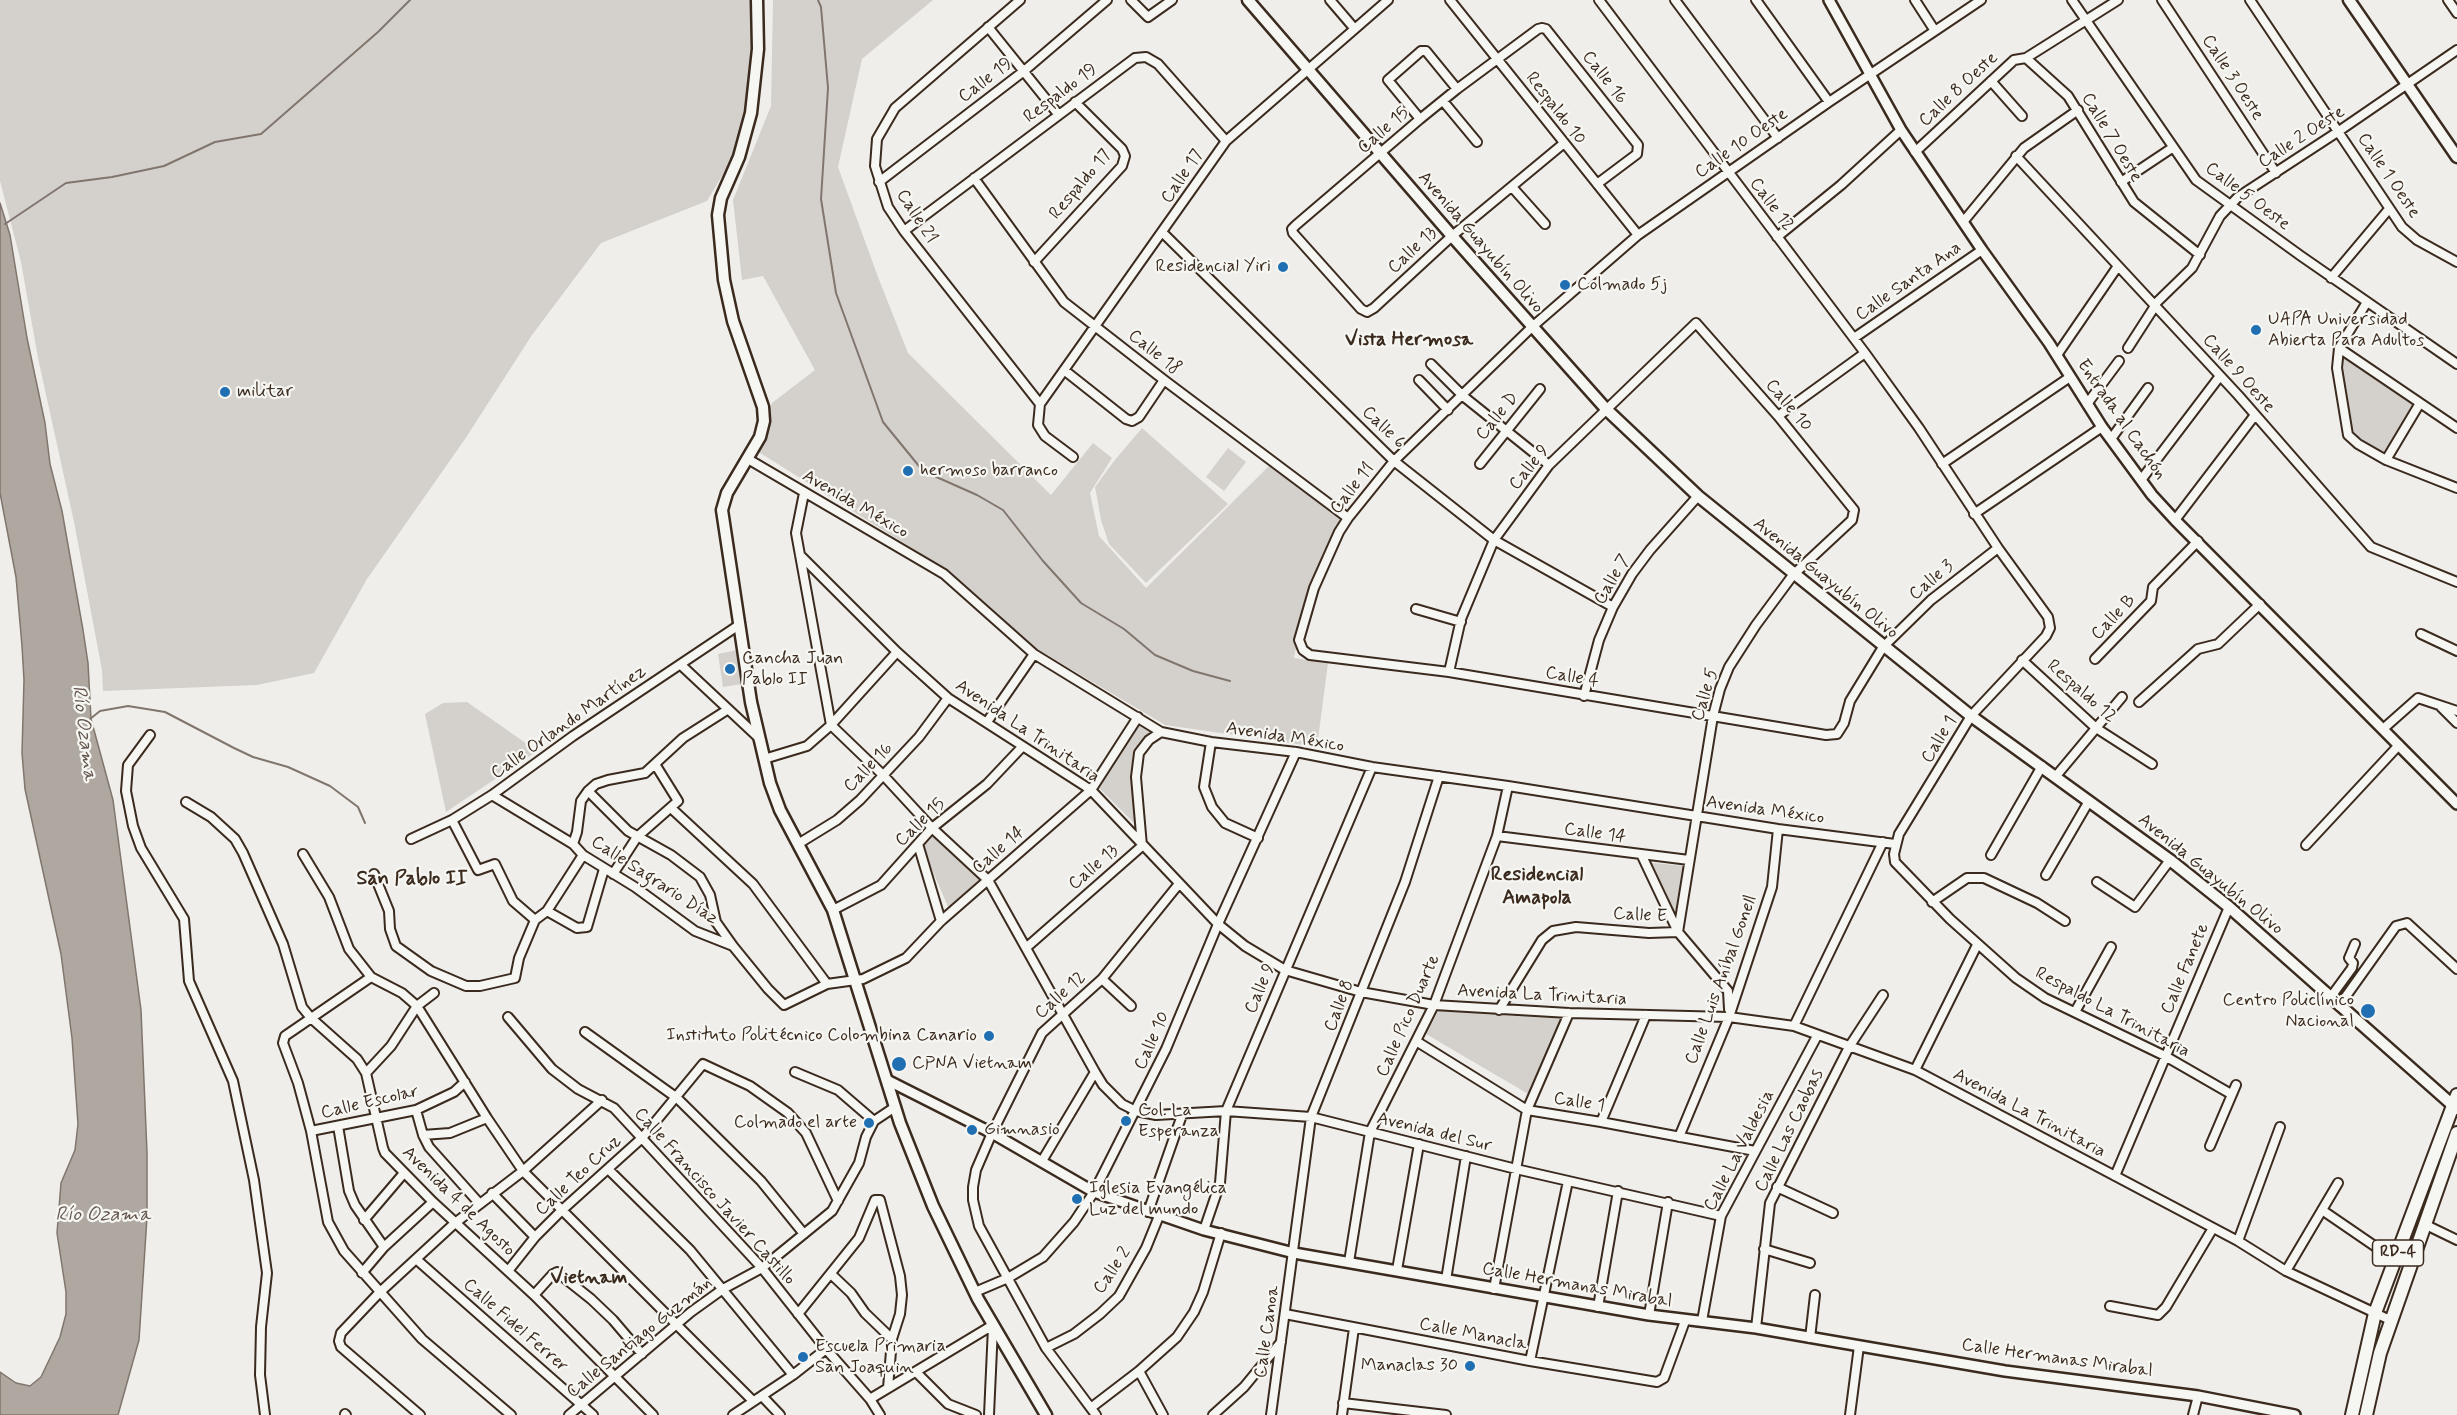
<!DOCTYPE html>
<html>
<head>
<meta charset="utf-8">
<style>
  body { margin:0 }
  canvas { display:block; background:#efeeea }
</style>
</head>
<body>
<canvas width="2457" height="1415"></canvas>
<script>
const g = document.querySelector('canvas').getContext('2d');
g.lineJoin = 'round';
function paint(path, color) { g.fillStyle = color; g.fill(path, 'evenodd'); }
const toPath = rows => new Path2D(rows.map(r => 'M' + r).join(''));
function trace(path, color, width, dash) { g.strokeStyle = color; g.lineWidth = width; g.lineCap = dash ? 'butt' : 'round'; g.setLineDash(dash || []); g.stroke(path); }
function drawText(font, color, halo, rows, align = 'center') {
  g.font = font + ' Mynerve,sans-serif'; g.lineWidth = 4.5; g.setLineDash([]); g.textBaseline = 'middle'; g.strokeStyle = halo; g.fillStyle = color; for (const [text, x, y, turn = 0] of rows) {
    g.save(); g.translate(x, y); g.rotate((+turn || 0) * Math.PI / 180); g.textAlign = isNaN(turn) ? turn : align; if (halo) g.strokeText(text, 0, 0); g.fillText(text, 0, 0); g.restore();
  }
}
paint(toPath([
  [0,0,755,0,756,43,749,116,728,166,707,201,601,243,532,335,465,439,367,579,314,673,257,685,103,691,102,670,74,522,38,358,21,262,0,181],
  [773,0,933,0,862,59,838,167,878,277,908,353,1051,495,1093,443,1112,458,1090,493,1099,536,1146,588,1269,466,1342,519,1307,593,1294,658,1328,663,1317,747,1165,725,1037,649,945,569,757,451,772,403,815,370,763,276,742,280,733,200,771,106],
  [2342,353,2414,403,2382,455,2351,436,2340,387],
  [1142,428,1228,504,1146,583,1109,544,1101,520,1095,487,1114,461],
  [1228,448,1246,462,1224,491,1206,477],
  [737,650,742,684,723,687,718,654],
  [467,702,537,751,446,812,425,714,443,703],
  [1140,719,1161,729,1148,739,1133,777,1146,835,1098,787],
  [938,825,987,877,949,909,921,844],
  [1644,862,1685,866,1676,923],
  [1443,1002,1564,1010,1530,1095,1426,1034]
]), '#d4d1cc');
const water = toPath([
  [0,203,10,235,27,338,45,423,50,464,62,511,83,630,88,663,91,719,113,800,141,1010,147,1153,147,1217,139,1340,118,1415,0,1415,0,1372,16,1383,30,1386,41,1377,60,1337,66,1314,66,1292,57,1233,61,1183,75,1150,78,1124,72,1038,61,954,25,789,22,753,24,680,22,646,16,577,0,493,0,203]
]);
paint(water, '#afa8a1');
trace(water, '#81766d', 1.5);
trace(toPath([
  [818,0,821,7,828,88,821,199,836,293,883,422,923,471,977,495,1003,510,1043,561,1081,603,1124,629,1155,655,1193,671,1230,681],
  [5,224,66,183,112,177,164,166,215,142,261,134,378,32,410,0],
  [90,719,100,711,128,706,165,712,234,748,253,757,288,767,330,786,358,807,365,823]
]), '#81766d', 2);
const minor = toPath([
  [1020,0,895,108,877,139,875,166,888,207,904,231,1040,404],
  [1131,0,1148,17,1172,0],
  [1330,0,1354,28],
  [1450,0,1638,235],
  [1599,0,1865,353,1919,428,1998,548,2048,617,2050,628,2046,636,1971,716,1899,834,1894,854,1895,862,1950,919,2016,978,2045,998,2165,1056,2231,1094],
  [1675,0,1778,138],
  [1756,0,1829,102],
  [1915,0,1935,31],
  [1981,0,1829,102,1638,235,1532,327,1394,461,1348,518,1339,532,1314,588,1299,640,1303,650,1310,655,1449,672,1826,735,1837,734,1844,723,1850,701,1883,647,1931,600,1998,548],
  [2072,0,2196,180,2301,256,2457,364],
  [2162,0,2276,173],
  [2250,0,2402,227,2417,240,2457,262],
  [2448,0,2457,13],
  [988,27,1058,114],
  [2026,58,2068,96,2134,202,2200,255],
  [1991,81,2022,116],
  [1443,101,1477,142],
  [1420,119,1388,80,1421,51,1426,51,1457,89],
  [1563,144,1452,236,1374,308,1367,312,1361,309,1293,233,1292,229,1296,225,1420,119,1457,89,1538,29,1542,28,1546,29,1638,145,1637,154,1597,184],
  [1915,152,2014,60,2026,58,2118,0],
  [2016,156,2238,395,2371,547,2457,582],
  [974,178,1064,302,1164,380,1348,518],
  [879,182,1024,71,1107,0],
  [2121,182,2172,148],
  [1512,187,1545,224],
  [1963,222,2024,148,2078,110],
  [904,231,1135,58,1146,57,1158,64,1226,141],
  [1163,233,1394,461,1494,540,1613,607],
  [1777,237,1841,185,1901,130],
  [1034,262,1122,166,1125,156,1122,149,1075,102],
  [2331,278,2389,209],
  [2367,302,2339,348,2337,368,2348,435,2358,444,2386,460,2457,488],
  [2154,305,2192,268,2220,216,2238,197,2339,131,2457,50],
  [1854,338,1982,250],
  [2128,348,2155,306],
  [2339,348,2457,428],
  [2057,355,2118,266],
  [1431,364,1463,396,1549,465],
  [1064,370,1126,419,1132,421,1139,417,1164,380],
  [1419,380,1448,410],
  [2087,404,2119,361],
  [1778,416,1865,353],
  [2111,439,2148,388],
  [1073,457,1045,436,1038,425,1040,404,1226,141,1388,0],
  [748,459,944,574,1034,654,1161,732,1211,742,1296,752,1372,767,1508,786,1778,829,1895,844],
  [2386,460,2420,403],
  [1480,464,1540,389],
  [1942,464,2070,377],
  [2141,480,2220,376],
  [804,493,796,533,831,725,884,776,932,828,988,880,1095,1072,1103,1085,1122,1104,1136,1111,1156,1115,1226,1111,1311,1117,1516,1169,1721,1216],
  [1974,514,2102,427],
  [2175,520,2255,415],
  [800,555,897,652,948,698,1091,790,1218,924,1245,946,1285,970,1361,992,1434,1005,1569,1013,1729,1017,1794,1026,1915,1070,2238,1241,2286,1271,2390,1320],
  [1416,609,1461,622],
  [2421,634,2457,651],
  [2095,659,2151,601,2153,587,2198,541],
  [2022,660,2096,728,2152,764],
  [681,665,759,738],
  [1449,672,1461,619,1494,540,1549,465,1696,323,1778,416,1854,510,1852,520,1793,575,1756,625,1729,667,1720,689,1713,716,1678,932,1649,933,1576,927,1553,931,1542,940,1499,1010],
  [1584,696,1599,640,1613,607,1632,574,1650,550,1698,496],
  [2139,702,2198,649,2218,644,2260,604],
  [2441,707,2457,723],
  [987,722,1034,654],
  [2383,729,2418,698,2457,711],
  [150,735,128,765,126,791,133,826,141,848,184,919,189,981,233,1081,254,1180,267,1273,261,1327,260,1375,265,1415],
  [1211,742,1204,787,1212,807,1225,823,1258,838],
  [764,759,807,746,831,725,897,652],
  [2056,776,2122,697],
  [588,791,628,831,671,855,700,877,710,895,716,922,733,946],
  [492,795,573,844,583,855,635,887,695,931,733,946,768,989,784,1005,827,984,863,979,906,958,941,921,1091,790,1138,717],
  [186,802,211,817,235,839,243,853,283,944,302,1007,311,1018,357,1059,366,1073,383,1148,385,1153,433,1202,534,1295,653,1415],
  [671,808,753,884,827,984],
  [452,820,478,870,495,864,513,901,535,920],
  [1497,836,1689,860],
  [411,839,452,820,492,795,573,736,739,625],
  [573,844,577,832,581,801,588,791,596,784,608,780,645,773,683,738,727,710],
  [798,844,837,820,860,800,919,737,948,698],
  [918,844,941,921],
  [2306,845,2399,745],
  [303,854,329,897,349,949,371,977,402,993,417,1006,487,1118,523,1171,753,1401],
  [1991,855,2042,766],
  [1642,856,1678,932,1728,991,1729,1009],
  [374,874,389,911,390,929,396,946,431,971,466,986,480,986,515,978,519,958,535,920,547,911,583,855],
  [613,874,637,837,678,801,655,764],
  [2046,875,2089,801],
  [2097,882,2135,907,2170,860],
  [1932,902,1967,878,1984,878,2037,903,2065,921],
  [833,910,881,885,932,828,987,784,1022,747],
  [547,911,577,928,587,927,604,869],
  [1027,947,1142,846,1136,777,1139,753,1149,740,1161,732],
  [371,977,285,1036,283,1043,298,1083,311,1131,328,1222,344,1251,422,1339,511,1415],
  [1102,979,1131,1006],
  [2330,998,2352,968,2353,963,2349,958,2355,944],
  [2339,1006,2396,926,2407,923,2457,969],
  [2075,1012,2111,947],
  [508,1017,552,1069,578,1089,614,1108,639,1135,762,1268,826,1349,870,1399,880,1415],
  [1794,1026,1883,842],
  [585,1032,677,1098,761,1181,804,1234],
  [1416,1041,1527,1110,1601,1122,1755,1151],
  [1915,1070,1977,945],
  [795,1072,838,1090,874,1121],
  [366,1073,391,1046,417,1006,434,993],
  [416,1110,423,1135,429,1147,479,1203],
  [1601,1122,1646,1015],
  [338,1126,349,1191,355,1205,384,1247],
  [311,1131,416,1110,454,1092,465,1082],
  [423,1135,450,1133,487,1118],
  [1679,1137,1729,1017,1772,887,1778,829],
  [2210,1146,2236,1085],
  [1042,1161,1095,1072],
  [608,1169,690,1250,793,1375],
  [2115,1176,2229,907],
  [1777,1187,1833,1213],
  [492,1193,535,1237],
  [2322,1210,2395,1260],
  [1148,1212,1182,1115],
  [364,1220,404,1173],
  [2424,1224,2457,1240],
  [1204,1230,1220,1183,1226,1111,1372,767],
  [2238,1241,2280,1127],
  [1764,1249,1810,1263],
  [416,1259,593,1415],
  [1349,1262,1370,1132,1434,1005,1497,836,1508,786],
  [1397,1270,1419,1144],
  [508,1271,535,1237,561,1211,642,1138,703,1064,750,1086,788,1113,806,1133,838,1201],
  [2286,1271,2338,1183],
  [362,1273,384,1247,433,1202],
  [831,1274,851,1293,865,1313,892,1339],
  [1446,1280,1466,1156],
  [1494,1289,1527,1110,1569,1013],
  [975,1292,1008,1278,1043,1257,1074,1222,1094,1192,1166,1049,1218,924,1296,752],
  [534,1295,553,1274,557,1272,591,1299,613,1320,642,1354],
  [2110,1306,2158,1315,2166,1307,2213,1228],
  [1598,1307,1618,1191],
  [798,1314,859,1238,875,1200,880,1200,900,1276,902,1295,900,1314,892,1339,888,1388],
  [1285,1314,1530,1361,1657,1382,1664,1378,1685,1321],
  [1649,1315,1668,1202],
  [1702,1321,1721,1216,1817,1036],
  [1756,1328,1770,1203,1849,1047,1883,995],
  [1810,1338,1815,1295],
  [1046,1348,1074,1334,1100,1314,1119,1296,1146,1248,1159,1216],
  [1530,1361,1568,1181],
  [1139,1371,1163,1415],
  [917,1373,948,1404,976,1415],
  [762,1396,780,1415],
  [870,1399,993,1325],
  [1343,1403,1446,1415],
  [1092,1407,1139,1371,1177,1337,1194,1312,1203,1292,1221,1233],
  [345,1414,346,1415],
  [420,1415,341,1347,339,1341,341,1333,379,1293,455,1223,523,1171,602,1100],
  [569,1415,691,1312,723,1289,762,1268,832,1211,859,1163,866,1137,874,1121,895,1107],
  [733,1415,793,1375,826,1349],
  [989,1415,993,1327],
  [1096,1415,1046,1348,979,1226,973,1200,973,1187,976,1170,992,1133,1042,1033,1102,979,1178,885],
  [1213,1415,1244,1387,1281,1342],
  [1271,1415,1311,1117,1405,882,1439,776],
  [1342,1415,1354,1328],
  [1850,1415,1859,1346],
  [2193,1415,2198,1396]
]);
const tertiary = toPath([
  [1829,0,1901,130,1982,250,2049,343,2102,427,2152,495,2175,520,2457,804],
  [887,1080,992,1133,1094,1192,1204,1230,1294,1253,1649,1315,1756,1328,2005,1371,2198,1396,2295,1415]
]);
const secondary = toPath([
  [757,0,758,49,751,113,739,157,721,198,718,215,724,280,733,321,763,407,764,421,760,437,727,493,722,510,751,702,770,783,780,810,833,910,900,1123,933,1206,978,1299,1046,1415],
  [1248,0,1452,236,1606,409,1698,496,1971,716,2170,860,2229,907,2457,1109],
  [2349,0,2457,157]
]);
const primary = toPath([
  [2352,1415,2375,1313,2457,1095],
  [2366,1415,2380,1353,2457,1133]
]);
trace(minor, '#3b2a1e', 12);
trace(tertiary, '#3b2a1e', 14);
trace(secondary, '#3b2a1e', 15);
trace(primary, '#3b2a1e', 16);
trace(minor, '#f6f6f2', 8);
trace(tertiary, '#f6f6f2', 9);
trace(secondary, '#f6f6f2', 10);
trace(primary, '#f6f6f2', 12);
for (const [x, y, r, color] of [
  [1283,267,6,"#1f6fb2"],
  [1565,285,6,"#1f6fb2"],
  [2256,330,6,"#1f6fb2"],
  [225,392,6,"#1f6fb2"],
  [908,471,6,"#1f6fb2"],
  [730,669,6,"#1f6fb2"],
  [2368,1011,8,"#1f6fb2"],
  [989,1036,6,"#1f6fb2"],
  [899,1064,8,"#1f6fb2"],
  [1126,1121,6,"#1f6fb2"],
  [869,1123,6,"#1f6fb2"],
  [972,1130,6,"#1f6fb2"],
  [1077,1199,6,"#1f6fb2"],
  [803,1357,6,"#1f6fb2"],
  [1470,1366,6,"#1f6fb2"]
]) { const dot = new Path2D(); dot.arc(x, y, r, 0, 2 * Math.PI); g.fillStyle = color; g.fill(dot); trace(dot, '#f6f6f2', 2); }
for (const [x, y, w] of [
  [2398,1253,51]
]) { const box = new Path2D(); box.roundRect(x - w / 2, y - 13, w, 26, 4.5); g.fillStyle = '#f6f6f2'; g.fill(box); trace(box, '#3b2a1e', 1.5); }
drawText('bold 16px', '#3b2a1e', null, [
  ["RD-4",2398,1253]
]);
drawText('18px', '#3b2a1e', '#f6f6f2', [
  ["Calle 16",1604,78,52],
  ["Calle 3 Oeste",2232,78,57],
  ["Calle 19",986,81,-37],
  ["Calle 8 Oeste",1959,90,-43],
  ["Respaldo 19",1061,94,-37],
  ["Respaldo 10",1555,109,52],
  ["Calle 15",1384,131,-41],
  ["Calle 7 Oeste",2111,138,59],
  ["Calle 2 Oeste",2302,138,-33],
  ["Calle 10 Oeste",1742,144,-35],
  ["Calle 1 Oeste",2388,176,56],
  ["Calle 17",1183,177,-56],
  ["Respaldo 17",1081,185,-50],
  ["Calle 5 Oeste",2247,197,37],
  ["Calle 12",1771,205,53],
  ["Calle 21",916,217,57],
  ["Avenida Guayubín Olivo",1480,243,49],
  ["Calle 13",1413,251,-43],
  ["Calle Santa Ana",1909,282,-35],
  ["Calle 18",1154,353,38],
  ["Calle 9 Oeste",2238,374,48],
  ["Calle 10",1788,406,50],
  ["Calle D",1498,417,-51],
  ["Entrada al Cachón",2121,420,55],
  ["Calle 6",1383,428,44],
  ["Calle 9",1530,468,-51],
  ["Calle 11",1353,489,-52],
  ["Avenida México",855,505,30],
  ["Avenida Guayubín Olivo",1825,579,39],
  ["Calle 7",1613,580,-60],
  ["Calle 3",1932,581,-40],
  ["Calle B",2114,618,-46],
  ["Calle 4",1572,678,10],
  ["Respaldo 12",2081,692,41],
  ["Calle 5",1706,695,-73],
  ["Calle Orlando Martínez",569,723,-35],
  ["Avenida La Trinitaria",1027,732,34],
  ["Avenida México",1285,738,9],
  ["Calle 1",1940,740,-59],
  ["Calle 16",869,768,-46],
  ["Avenida México",1765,811,8],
  ["Calle 15",921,823,-44],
  ["Calle 14",1595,834,8],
  ["Calle 14",999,851,-41],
  ["Calle 13",1094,868,-41],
  ["Avenida Guayubín Olivo",2210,875,39],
  ["Calle Sagrario Díaz",654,881,33],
  ["Calle E",1640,916,3],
  ["Calle Fanete",2186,969,-67],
  ["Calle Luis Aníbal Gonell",1722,980,-70],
  ["Calle 9",1261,989,-67],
  ["Calle 12",1061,996,-42],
  ["Avenida La Trinitaria",1542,996,3],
  ["Calle 8",1340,1006,-69],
  ["Respaldo La Trinitaria",2112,1013,28],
  ["Calle Pico Duarte",1409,1016,-66],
  ["Calle 10",1153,1041,-66],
  ["Calle Escolar",370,1103,-13],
  ["Calle 1",1579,1103,9],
  ["Avenida La Trinitaria",2029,1114,28],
  ["Calle Las Caobas",1790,1131,-64],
  ["Avenida del Sur",1434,1133,14],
  ["Calle La Valdesia",1740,1151,-63],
  ["Calle Teo Cruz",579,1176,-43],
  ["Calle Francisco Javier Castillo",714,1197,48],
  ["Avenida 4 de Agosto",458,1202,44],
  ["Calle 2",1113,1271,-56],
  ["Calle Hermanas Mirabal",1577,1286,10],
  ["Calle Fidel Ferrer",515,1326,41],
  ["Calle Canoa",1268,1332,-82],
  ["Calle Manacla",1473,1335,11],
  ["Calle Santiago Guzmán",640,1338,-39],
  ["Calle Hermanas Mirabal",2057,1359,8]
]);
drawText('18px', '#3b2a1e', '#f6f6f2', [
  ["Residencial Yiri",1271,267,"right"],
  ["Colmado 5j",1577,285],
  ["UAPA Universidad",2268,320],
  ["Abierta Para Adultos",2268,341],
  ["militar",237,392],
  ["hermoso barranco",920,471],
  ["Cancha Juan",742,659],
  ["Pablo II",742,680],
  ["Centro Policlínico",2354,1001,"right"],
  ["Nacional",2354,1022,"right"],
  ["Instituto Politécnico Colombina Canario",977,1036,"right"],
  ["CPNA Vietnam",912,1064],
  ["Col. La",1138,1111],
  ["Esperanza",1138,1132],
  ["Colmado el arte",857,1123,"right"],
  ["Gimnasio",984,1130],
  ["Iglesia Evangélica",1089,1189],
  ["Luz del mundo",1089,1210],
  ["Escuela Primaria",815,1347],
  ["San Joaquin",815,1368],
  ["Manaclas 30",1458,1366,"right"]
], 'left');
drawText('bold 20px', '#3b2a1e', '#f6f6f2', [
  ["Vista Hermosa",1409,341],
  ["Residencial",1537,876],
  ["Amapola",1537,899],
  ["San Pablo II",412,880],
  ["Vietnam",589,1279]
]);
drawText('italic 20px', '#64564c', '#f6f6f2', [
  ["Río Ozama",83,733,83],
  ["Río Ozama",103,1216]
]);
</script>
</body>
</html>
